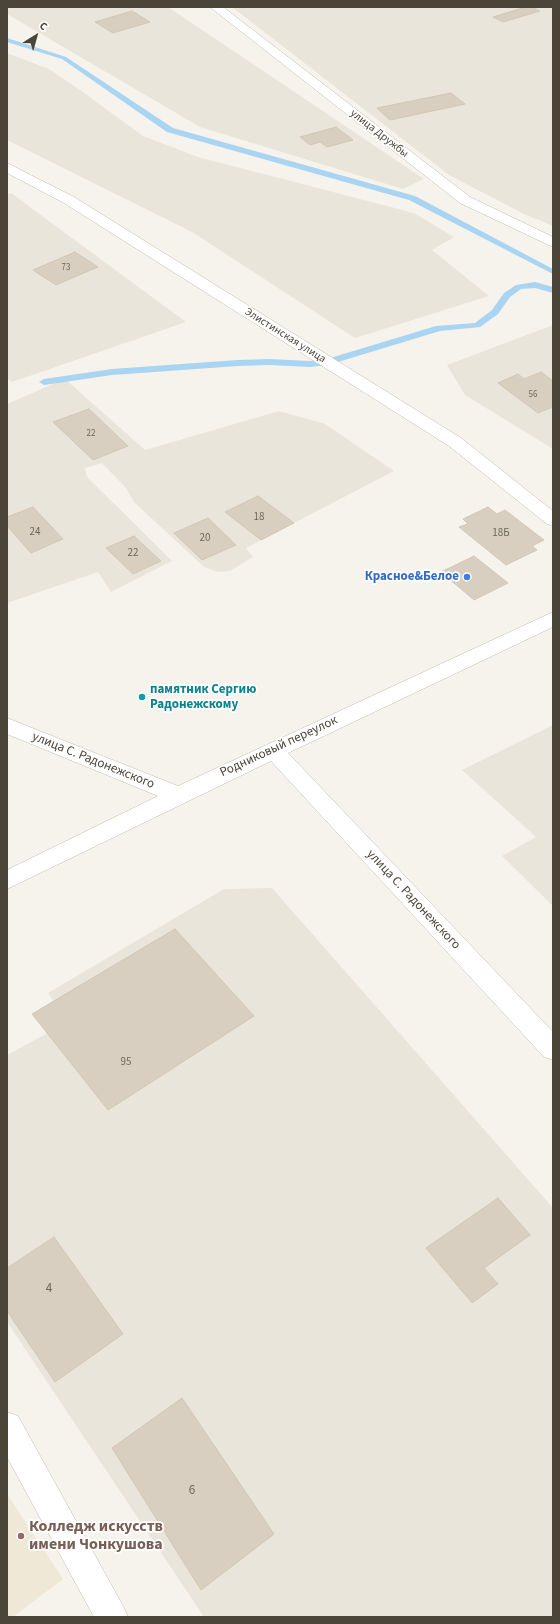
<!DOCTYPE html>
<html>
<head>
<meta charset="utf-8">
<style>
  body { margin:0 }
  #map { position:relative; width:560px; height:1624px; overflow:hidden; background:#f6f3ec; font-family:"Source Sans 3",sans-serif }
  canvas { display:block }
  .frame { position:absolute; inset:0; border:8px solid #4b4439; pointer-events:none }
  .north { position:absolute; left:16px; top:16px; width:40px; height:40px; -webkit-text-stroke:3px #fff; paint-order:stroke; rotate:37deg; font-size:11px; font-weight:700; line-height:16px; text-align:center; color:#4b4439 }
  .north::after { content:''; display:block; margin:auto; width:14px; height:18px; background:#4b4439; clip-path:polygon(50% 0,100% 100%,50% 72%,0 100%) }
</style>
</head>
<body>
<div id="map">
<canvas width="560" height="1624"></canvas>
<div class="frame"></div>
<div class="north">С</div>
</div>
<script>
const g = document.querySelector('canvas').getContext('2d');
g.lineJoin = 'round';
function paint(path, color) { g.fillStyle = color; g.fill(path, 'evenodd'); }
const toPath = rows => new Path2D(rows.map(r => 'M' + r).join(''));
function trace(path, color, width, dash) { g.strokeStyle = color; g.lineWidth = width; g.lineCap = dash ? 'butt' : 'round'; g.setLineDash(dash || []); g.stroke(path); }
function drawText(font, color, halo, rows, align = 'center') {
  g.font = font + ' "Source Sans 3",sans-serif'; g.lineWidth = 3.5; g.setLineDash([]); g.textBaseline = 'middle'; g.strokeStyle = halo; g.fillStyle = color; for (const [text, x, y, turn = 0] of rows) {
    g.save(); g.translate(x, y); g.rotate((+turn || 0) * Math.PI / 180); g.textAlign = isNaN(turn) ? turn : align; if (halo) g.strokeText(text, 0, 0); g.fillText(text, 0, 0); g.restore();
  }
}
paint(toPath([
  [7,7,168,7,424,179,403,189,200,127,7,14],
  [232,7,553,7,553,226,524,214,449,175],
  [7,53,49,69,80,90,143,136,198,157,414,213,454,237,432,250,489,296,355,338,192,232,7,140],
  [11,193,186,322,12,382,7,378,7,194],
  [553,325,553,449,465,395,447,365],
  [65,379,145,450,279,411,325,424,394,471,246,548,253,557,230,571,218,572,204,567,134,502,126,488,102,463,85,468,87,477,172,561,111,592,98,572,7,603,7,404],
  [553,725,553,906,502,856,536,837,462,770],
  [272,888,553,1208,553,1617,204,1617,7,1322,7,1055,68,1022,48,993,224,889]
]), '#eae5da');
paint(toPath([
  [7,1494,63,1579,13,1617,7,1617]
]), '#efe8d6');
paint(toPath([
  [7,38,66,57,173,128,415,196,553,269,553,274,409,200,167,132,62,59,7,42,7,38],
  [535,282,553,287,553,293,535,288,521,289,510,297,498,314,480,327,440,331,328,365,310,367,269,365,238,366,112,375,44,385,39,382,44,379,112,369,238,360,269,359,310,361,327,359,436,326,475,323,492,310,504,293,516,285,535,282]
]), '#a9d4f2');
const building = toPath([
  [526,7,532,7,540,11,503,22,493,17,526,7],
  [132,11,150,22,113,33,95,22,132,11],
  [451,93,465,104,390,120,377,108,451,93],
  [336,127,353,140,327,147,320,142,310,145,300,137,336,127],
  [75,252,98,267,56,285,33,270,75,252],
  [541,372,553,381,553,407,538,413,498,383,518,374,524,379,541,372],
  [89,409,128,446,93,460,53,422,89,409],
  [258,496,294,523,261,540,225,512,258,496],
  [33,507,63,539,31,553,7,526,7,517,33,507],
  [488,507,497,514,505,510,544,540,532,546,537,550,506,565,459,527,468,524,463,519,488,507],
  [208,518,236,545,202,560,174,533,208,518],
  [134,536,161,561,133,574,106,548,134,536],
  [474,556,508,583,474,600,441,572,474,556],
  [175,929,254,1016,108,1110,32,1014,175,929],
  [498,1198,530,1235,484,1268,498,1284,472,1303,426,1248,498,1198],
  [54,1237,123,1334,55,1382,7,1311,7,1268,54,1237],
  [182,1398,274,1534,201,1590,112,1448,182,1398]
]);
paint(building, '#d8cfc1');
trace(building, '#d3c7b4', 1);
const minor = toPath([
  [210,7,223,7,470,197,553,237,553,247,460,203,210,7],
  [7,163,74,197,461,438,553,511,553,526,547,524,449,446,64,203,7,173,7,163],
  [553,612,553,627,288,753,553,1032,553,1060,544,1057,271,761,7,889,7,870,158,796,7,734,7,718,178,786,553,612],
  [7,1412,18,1416,123,1606,128,1617,94,1617,7,1457,7,1412]
]);
trace(minor, '#c2bbae', 1);
paint(minor, '#fff');
for (const [x, y, r, color] of [
  [467,577,4,"#3f7fe0"],
  [142,697,4,"#0f9aa8"],
  [21,1536,4,"#8d6e63"]
]) { const dot = new Path2D(); dot.arc(x, y, r, 0, 2 * Math.PI); g.fillStyle = color; g.fill(dot); trace(dot, '#fff', 1.5); }
drawText('9px', '#6e675b', null, [
  ["73",66,268],
  ["56",533,395],
  ["22",91,434]
]);
drawText('11px', '#4b4439', '#fff', [
  ["улица Дружбы",379,134,38],
  ["Элистинская улица",285,336,32]
]);
drawText('11px', '#6e675b', null, [
  ["18",259,518],
  ["24",35,533],
  ["18Б",501,534],
  ["20",205,539],
  ["22",133,554],
  ["95",126,1063]
]);
drawText('bold 13px', '#366cbe', '#fff', [
  ["Красное&Белое",459,577]
], 'right');
drawText('bold 13px', '#0d838f', '#fff', [
  ["памятник Сергию",150,690],
  ["Радонежскому",150,705]
], 'left');
drawText('13px', '#4b4439', '#fff', [
  ["Родниковый переулок",279,747,-25],
  ["улица С. Радонежского",93,761,22],
  ["улица С. Радонежского",413,900,47]
]);
drawText('13px', '#6e675b', null, [
  ["4",49,1289],
  ["6",192,1491]
]);
drawText('bold 16px', '#785e54', '#fff', [
  ["Колледж искусств",29,1527],
  ["имени Чонкушова",29,1545]
], 'left');
</script>
</body>
</html>
